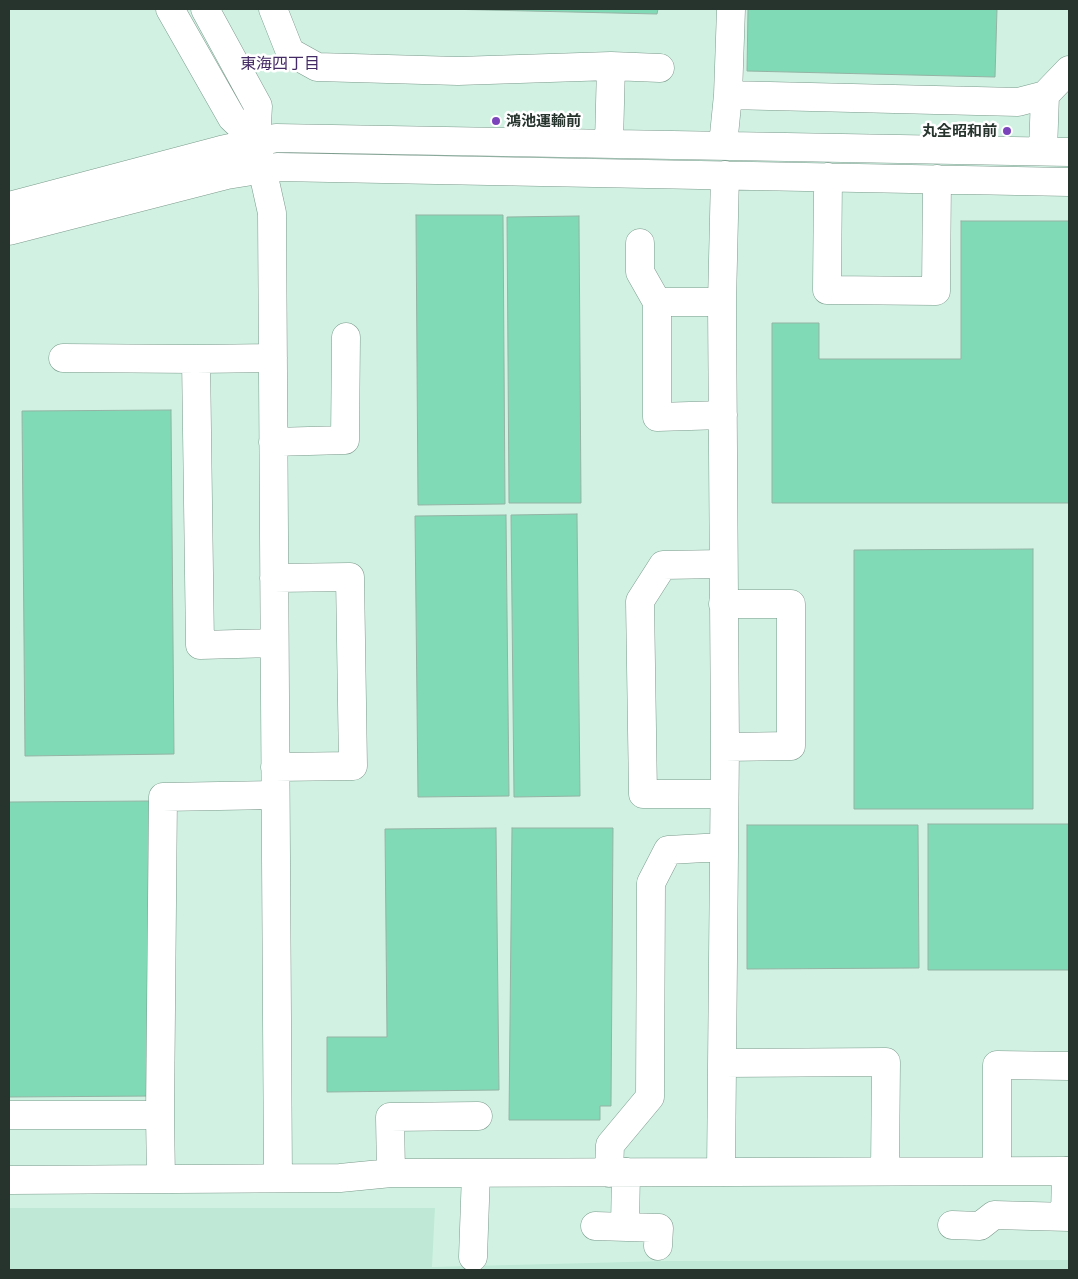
<!DOCTYPE html>
<html>
<head>
<meta charset="utf-8">
<style>
  body { margin:0 }
  #map { position:relative; width:1078px; height:1279px; overflow:hidden; background:#d1f2e3; font-family:Mulish,sans-serif }
  canvas { display:block }
  .frame { position:absolute; inset:0; border:10px solid #27342e; pointer-events:none }
</style>
</head>
<body>
<div id="map">
<canvas width="1078" height="1279"></canvas>
<div class="frame"></div>
</div>
<script>
const g = document.querySelector('canvas').getContext('2d');
g.lineJoin = 'round';
function paint(path, color) { g.fillStyle = color; g.fill(path, 'evenodd'); }
const toPath = rows => new Path2D(rows.map(r => 'M' + r).join(''));
function trace(path, color, width, dash) { g.strokeStyle = color; g.lineWidth = width; g.lineCap = dash ? 'butt' : 'round'; g.setLineDash(dash || []); g.stroke(path); }
function drawText(font, color, halo, rows, align = 'center') {
  g.font = font + ' Mulish,"Noto Sans JP",sans-serif'; g.lineWidth = 5; g.setLineDash([]); g.textBaseline = 'middle'; g.strokeStyle = halo; g.fillStyle = color; for (const [text, x, y, turn = 0] of rows) {
    g.save(); g.translate(x, y); g.rotate((+turn || 0) * Math.PI / 180); g.textAlign = isNaN(turn) ? turn : align; if (halo) g.strokeText(text, 0, 0); g.fillText(text, 0, 0); g.restore();
  }
}
paint(toPath([
  [9,1208,435,1208,432,1267,666,1261,1069,1260,1069,1270,9,1270]
]), '#bfe9d6');
const building = toPath([
  [443,9,658,9,657,14,443,9],
  [748,9,997,9,995,77,747,71,748,9],
  [416,215,503,215,505,504,418,505,416,215],
  [579,216,581,503,509,503,507,217,579,216],
  [961,221,1069,221,1069,503,772,503,772,323,819,323,819,359,961,359,961,221],
  [171,410,174,754,25,756,22,411,171,410],
  [577,514,580,796,514,797,511,515,577,514],
  [506,515,509,796,418,797,415,516,506,515],
  [1033,549,1033,809,854,809,854,550,1033,549],
  [152,801,154,1096,9,1097,9,802,152,801],
  [928,824,1069,824,1069,970,928,970,928,824],
  [747,825,918,825,919,968,747,969,747,825],
  [496,828,499,1090,327,1092,327,1037,387,1037,385,829,496,828],
  [512,828,613,828,611,1106,600,1106,600,1120,509,1120,512,828]
]);
paint(building, '#80dab5');
trace(building, '#94b3a5', 1);
const minor = toPath([
  [170,9,232,118,256,141],
  [205,9,258,106,256,141,272,213,278,1178],
  [273,9,290,52,317,67,458,71,611,66],
  [728,95,731,9],
  [609,142,611,66,660,68],
  [723,145,728,95,1018,102,1045,95],
  [1043,151,1045,95,1069,70],
  [828,177,827,290,936,291,937,179],
  [9,206,221,150,276,138,1069,152],
  [9,231,227,175,277,167,1069,182],
  [640,243,640,272,657,302,657,417,723,415],
  [657,302,722,302],
  [63,358,196,359],
  [273,358,196,359,200,645,274,643],
  [273,442,345,440,346,337],
  [723,564,663,565,640,601,643,794,724,794],
  [274,578,350,577,353,766,275,767],
  [723,604,791,604,791,746,725,747],
  [723,1063,886,1062,885,1171],
  [9,1115,160,1115,161,1179],
  [160,1115,163,797,275,795],
  [997,1171,997,1065,1069,1066],
  [721,1172,725,747,722,302,725,175],
  [391,1173,390,1117,478,1116],
  [609,1173,610,1145,650,1097,651,883,668,850,723,847],
  [9,1180,340,1178,391,1173,1069,1171],
  [1065,1217,1066,1171],
  [952,1225,980,1226,994,1215,1069,1217],
  [595,1226,659,1228,658,1246],
  [625,1227,626,1172],
  [473,1257,476,1173]
]);
trace(minor, '#7b9a8c', 29);
trace(minor, '#fff', 28);
for (const [x, y, r, color] of [
  [496,121,5,"#7b44bb"],
  [1007,131,5,"#7b44bb"]
]) { const dot = new Path2D(); dot.arc(x, y, r, 0, 2 * Math.PI); g.fillStyle = color; g.fill(dot); trace(dot, '#fff', 2); }
drawText('bold 15px', '#27342e', '#fff', [
  ["鴻池運輸前",506,121],
  ["丸全昭和前",997,131,"right"]
], 'left');
drawText('16px', '#452b66', '#fff', [
  ["東海四丁目",280,64]
]);
</script>
</body>
</html>
